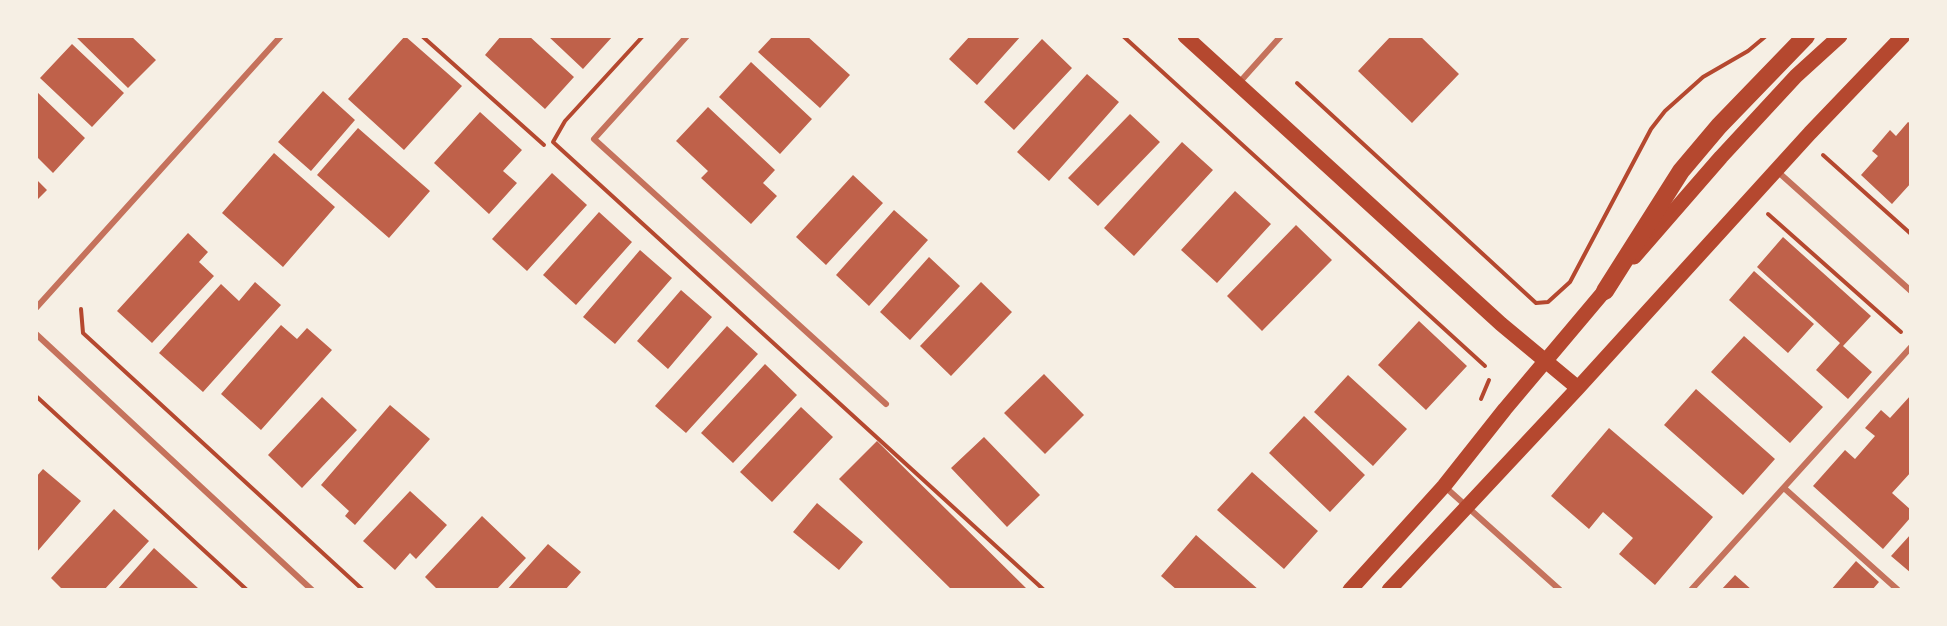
<!DOCTYPE html>
<html>
<head>
<meta charset="utf-8">
<style>
  body { margin:0 }
  #map { position:relative; width:1947px; height:626px; overflow:hidden; background:#f6efe4; font-family:"Source Sans 3",sans-serif }
  canvas { display:block }
  .frame { position:absolute; inset:0; border:38px solid #f6efe4; pointer-events:none }
</style>
</head>
<body>
<div id="map">
<canvas width="1947" height="626"></canvas>
<div class="frame"></div>
</div>
<script>
const g = document.querySelector('canvas').getContext('2d');
g.lineJoin = 'round';
function paint(path, color) { g.fillStyle = color; g.fill(path, 'evenodd'); }
const toPath = rows => new Path2D(rows.map(r => 'M' + r).join(''));
function trace(path, color, width, dash) { g.strokeStyle = color; g.lineWidth = width; g.lineCap = dash ? 'butt' : 'round'; g.setLineDash(dash || []); g.stroke(path); }
paint(toPath([
  [75,36,131,36,156,60,128,88],
  [405,36,462,86,404,150,348,99],
  [501,36,529,36,574,77,545,109,485,55],
  [548,36,613,36,583,69],
  [773,36,807,36,850,75,820,108,758,52],
  [970,36,1021,36,977,85,949,59],
  [1391,36,1420,36,1459,74,1412,123,1358,71],
  [1042,39,1072,68,1014,130,984,102],
  [72,44,124,93,92,127,40,78],
  [751,62,812,119,780,154,719,97],
  [1087,74,1119,102,1049,181,1017,152],
  [36,91,85,138,53,173,36,156],
  [323,91,355,120,311,171,278,142],
  [708,107,775,170,763,183,777,196,751,224,701,178,708,171,676,141],
  [480,112,522,150,503,171,517,183,489,214,434,163],
  [1130,114,1160,142,1098,206,1068,178],
  [1908,122,1911,124,1911,183,1892,204,1861,175,1878,156,1872,151,1890,130,1896,136],
  [358,128,430,191,389,238,317,175],
  [1182,142,1213,170,1134,256,1104,228],
  [274,153,335,207,283,267,222,213],
  [552,173,587,205,527,271,492,239],
  [853,175,883,203,826,265,796,237],
  [36,179,47,190,36,201],
  [1235,191,1271,224,1217,283,1181,250],
  [894,210,928,240,869,306,836,275],
  [599,212,632,242,576,305,543,275],
  [1296,225,1332,260,1262,331,1227,296],
  [188,233,208,252,199,262,214,276,152,343,117,311],
  [1783,237,1871,316,1843,346,1872,372,1848,399,1816,370,1840,343,1757,267],
  [640,250,672,278,615,344,583,317],
  [929,257,960,286,910,340,880,312],
  [1754,271,1814,324,1788,353,1729,300],
  [255,282,281,305,203,392,159,353,221,284,239,301],
  [981,282,1012,312,951,376,920,346],
  [681,290,712,317,668,369,637,341],
  [1419,321,1467,366,1426,410,1378,365],
  [281,325,297,339,307,328,332,350,261,430,221,394],
  [727,326,758,354,686,433,655,406],
  [1744,336,1823,407,1790,443,1711,372],
  [765,364,797,395,733,463,701,433],
  [1044,374,1084,415,1045,454,1004,413],
  [1348,375,1407,429,1373,466,1314,412],
  [1696,389,1775,459,1743,495,1664,425],
  [1911,395,1911,472,1892,493,1911,510,1911,517,1883,549,1813,486,1845,450,1855,459,1875,436,1865,428,1881,410,1890,418],
  [322,397,357,430,302,488,268,455],
  [390,405,430,439,355,525,345,516,349,511,321,485],
  [801,407,833,437,772,502,740,472],
  [1304,416,1365,475,1330,512,1269,453],
  [1609,428,1713,517,1655,585,1619,554,1633,538,1603,512,1589,529,1551,496],
  [984,437,1040,495,1007,527,951,468],
  [877,441,1028,590,952,590,839,479],
  [43,469,81,501,36,553,36,477],
  [1252,472,1318,531,1284,569,1217,510],
  [410,491,447,525,416,559,410,553,395,570,363,541],
  [817,503,863,542,839,570,793,532],
  [114,509,149,541,104,590,63,590,51,578],
  [482,516,526,558,496,590,438,590,425,577],
  [1911,534,1911,573,1891,556],
  [1196,535,1259,590,1177,590,1161,576],
  [548,544,581,572,565,590,507,590],
  [154,548,198,588,196,590,117,590],
  [1856,561,1879,582,1872,590,1831,590],
  [1735,575,1752,590,1721,590]
]), '#bf614a');
trace(toPath([
  [422,36,544,145],
  [643,36,565,121,553,142,1044,590],
  [1123,36,1485,366],
  [1297,83,1536,303,1548,302,1570,282,1651,129,1665,111,1703,77,1748,51,1766,36],
  [1823,155,1911,234],
  [1768,214,1901,332],
  [81,309,83,333,363,590],
  [36,396,247,590],
  [1481,399,1489,380]
]), '#b5482f', 4);
trace(toPath([
  [687,36,594,139,886,404],
  [1238,84,1281,36],
  [1777,171,1911,291],
  [36,308,281,36],
  [36,334,312,590],
  [1444,486,1560,590],
  [1784,488,1898,590],
  [1691,590,1911,347]
]), '#c5725c', 6);
trace(toPath([
  [1185,36,1501,324,1578,388],
  [1634,257,1721,157,1796,76,1840,36],
  [1350,590,1444,486,1505,409,1612,282],
  [1389,590,1578,388,1810,133,1903,36]
]), '#b5482f', 15);
trace(toPath([
  [1605,291,1681,171,1719,126,1806,36]
]), '#b5482f', 18);
</script>
</body>
</html>
